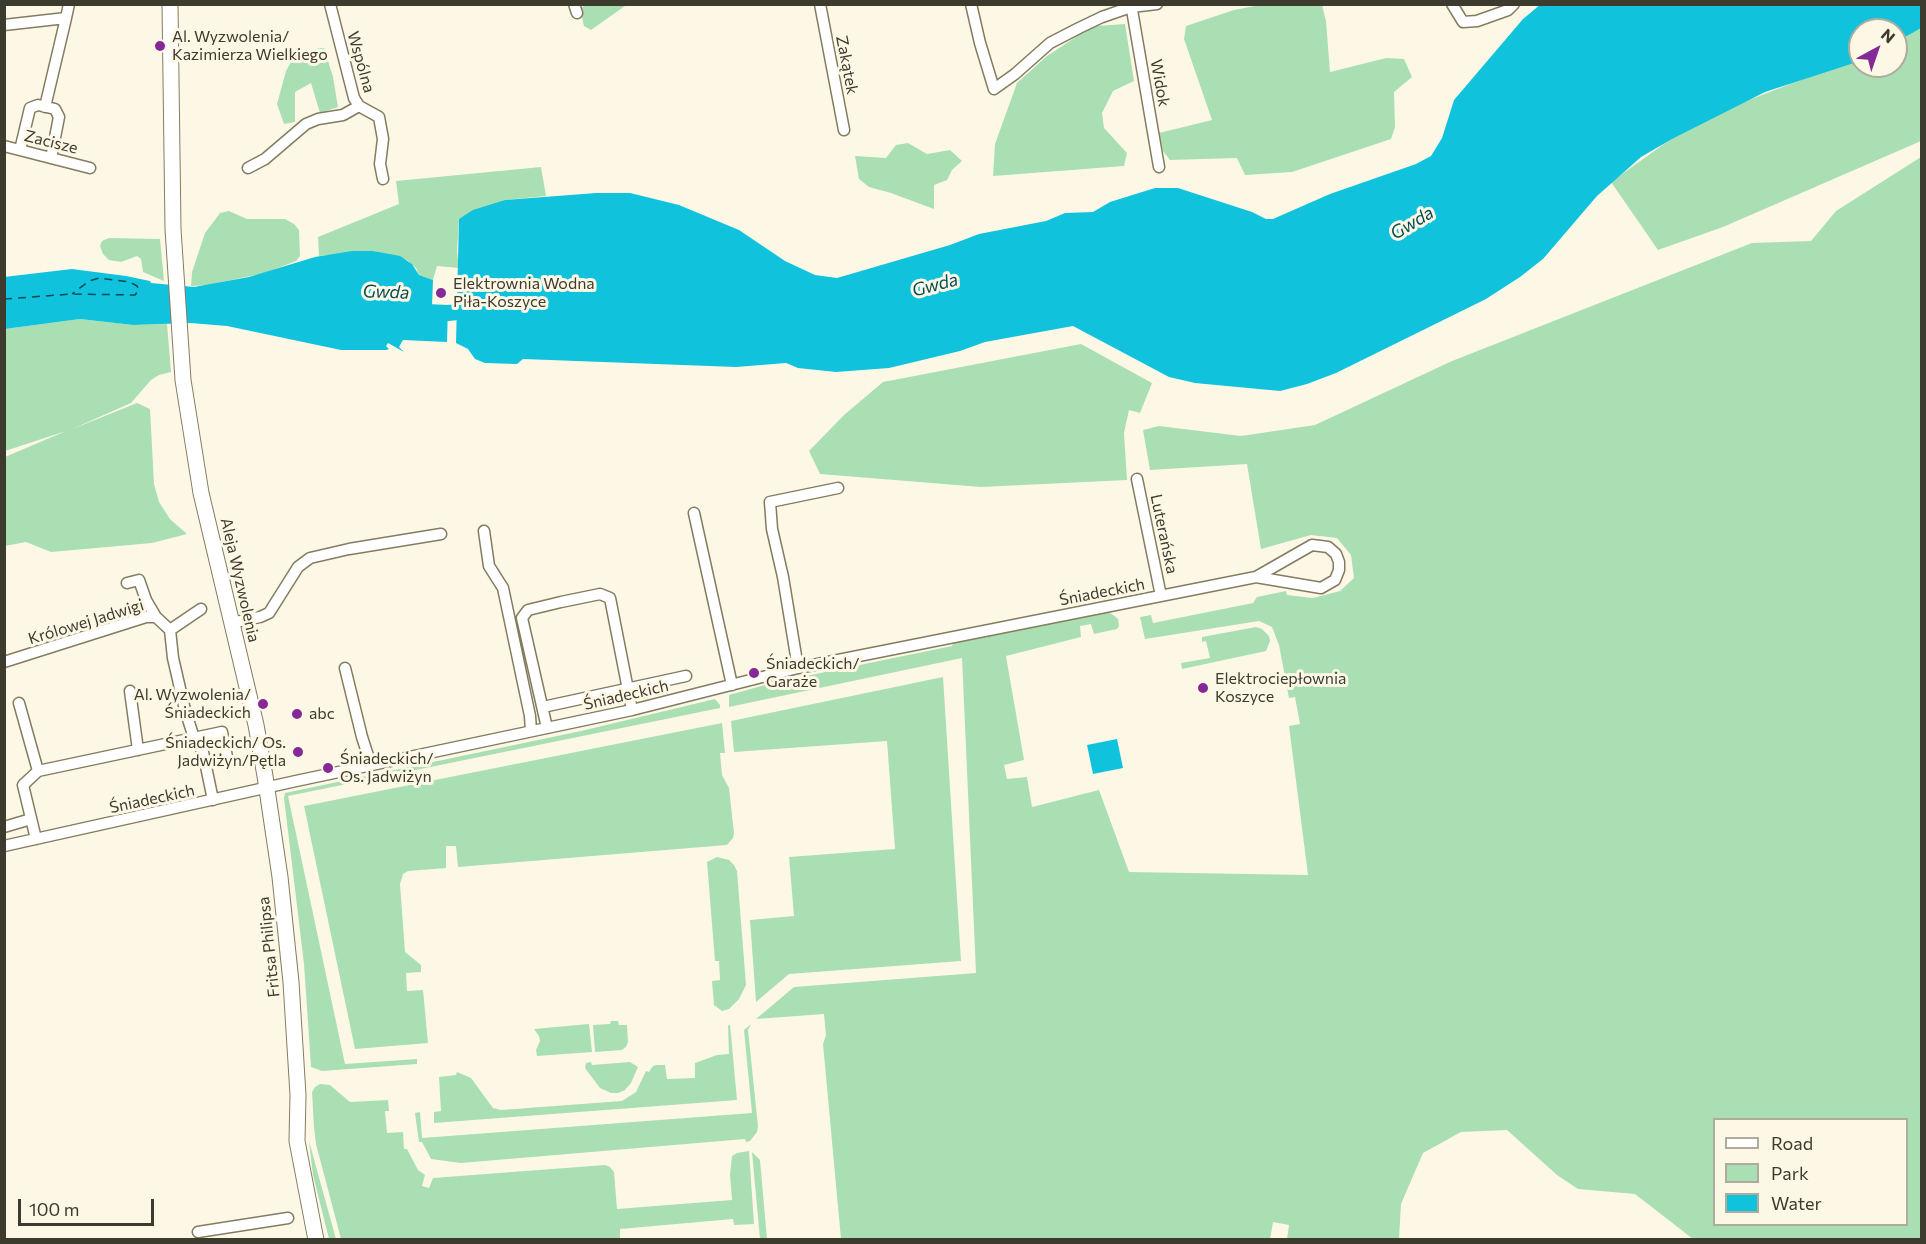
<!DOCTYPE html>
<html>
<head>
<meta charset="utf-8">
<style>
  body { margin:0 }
  #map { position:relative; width:1926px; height:1244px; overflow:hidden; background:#fdf8e6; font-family:Commissioner,sans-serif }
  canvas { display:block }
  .frame { position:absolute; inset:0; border:6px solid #3d3a2e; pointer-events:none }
  .legend { position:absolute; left:1713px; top:1118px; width:195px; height:108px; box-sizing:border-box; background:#fdf8e6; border:2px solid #b0ac9c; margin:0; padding:8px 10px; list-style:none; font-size:18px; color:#3d3a2e }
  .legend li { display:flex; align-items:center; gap:12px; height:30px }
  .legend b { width:30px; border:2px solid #b0ac9c }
  .north { position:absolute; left:1848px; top:18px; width:60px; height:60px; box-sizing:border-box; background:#fdf8e6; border:2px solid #b0ac9c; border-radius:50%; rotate:40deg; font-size:16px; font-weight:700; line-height:24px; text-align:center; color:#3d3a2e }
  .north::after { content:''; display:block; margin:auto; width:21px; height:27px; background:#842995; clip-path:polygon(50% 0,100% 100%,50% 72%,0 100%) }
  .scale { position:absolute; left:18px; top:1199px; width:136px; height:27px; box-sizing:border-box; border:3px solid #3d3a2e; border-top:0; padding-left:8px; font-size:18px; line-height:21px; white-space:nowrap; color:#3d3a2e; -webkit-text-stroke:4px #fdf8e6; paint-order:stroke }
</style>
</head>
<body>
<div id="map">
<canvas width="1926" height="1244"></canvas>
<div class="frame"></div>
<ul class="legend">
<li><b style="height:8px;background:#fff"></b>Road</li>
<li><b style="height:16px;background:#aadfb4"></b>Park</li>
<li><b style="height:16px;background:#11c2dd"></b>Water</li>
</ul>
<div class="north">N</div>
<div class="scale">100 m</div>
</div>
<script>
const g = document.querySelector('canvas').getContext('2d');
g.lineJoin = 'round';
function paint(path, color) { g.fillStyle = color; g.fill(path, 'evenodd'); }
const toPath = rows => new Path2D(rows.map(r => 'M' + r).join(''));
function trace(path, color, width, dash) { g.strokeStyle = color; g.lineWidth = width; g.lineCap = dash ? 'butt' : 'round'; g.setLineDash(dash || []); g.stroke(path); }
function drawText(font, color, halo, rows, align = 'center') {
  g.font = font + ' Commissioner,sans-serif'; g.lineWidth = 6; g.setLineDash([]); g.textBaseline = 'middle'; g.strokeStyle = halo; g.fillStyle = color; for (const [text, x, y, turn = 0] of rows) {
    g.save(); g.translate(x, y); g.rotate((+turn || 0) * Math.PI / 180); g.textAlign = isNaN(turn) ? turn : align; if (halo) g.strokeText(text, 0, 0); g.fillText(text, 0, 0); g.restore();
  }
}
paint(toPath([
  [1266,4,1322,5,1326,21,1330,72,1386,58,1404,59,1412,77,1394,92,1395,127,1391,139,1292,172,1245,175,1237,158,1170,160,1163,151,1159,133,1212,120,1184,39,1186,26,1234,10],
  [585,5,631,5,625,6,591,30,584,26,580,9],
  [1921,13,1921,141,1723,227,1658,250,1611,182,1699,119,1835,67,1860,42,1860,66,1896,66,1896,30],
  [1125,24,1134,81,1113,91,1102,113,1104,128,1127,153,1124,166,993,176,995,144,1017,83,1047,56,1079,35,1096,26],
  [324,48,333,77,338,107,320,113,311,83,295,92,295,122,284,124,277,104,286,71,297,51],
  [908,143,927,154,950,150,962,161,952,170,947,180,934,185,934,209,891,193,869,187,859,179,855,156,886,158,896,145],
  [1921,157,1921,1239,1693,1239,1635,1194,1578,1189,1557,1175,1507,1130,1461,1132,1423,1153,1401,1204,1399,1239,1287,1239,1289,1225,1273,1222,1270,1240,841,1239,823,1044,826,1035,824,1014,756,1019,794,987,976,973,962,658,729,707,729,695,772,683,952,646,954,641,1104,611,1112,614,1118,619,1119,626,1117,629,1094,634,1091,624,1080,626,1081,637,1006,656,1024,760,1004,765,1007,779,1027,777,1032,807,1099,790,1129,872,1308,875,1289,726,1300,724,1295,697,1289,698,1279,645,1272,627,1259,621,1145,639,1140,617,1151,615,1153,623,1253,603,1257,597,1286,591,1287,595,1313,598,1340,591,1354,578,1351,555,1337,538,1311,535,1261,549,1247,464,1150,470,1143,430,1159,426,1241,436,1315,425,1452,361,1752,243,1811,241,1836,211],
  [1714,1120,1906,1120,1906,1224,1714,1224],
  [541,167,546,196,505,200,459,219,457,251,459,268,437,266,433,280,419,275,416,268,407,260,373,251,319,256,318,237,399,204,396,181],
  [229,211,247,219,285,219,294,224,299,230,300,256,296,261,265,273,208,285,191,286,192,272,205,233,220,213],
  [109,238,160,239,164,281,143,272,141,259,137,256,121,262,109,260,103,254,100,246,102,241],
  [80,319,133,325,167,324,171,372,159,375,151,380,131,403,70,430,137,403,150,409,154,484,159,502,170,519,187,534,152,543,51,552,26,542,5,546,5,457,66,431,5,451,5,329],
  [1081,344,1152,383,1140,413,1129,410,1124,433,1127,480,981,487,820,474,809,451,844,415,883,382],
  [1256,627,1262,629,1269,636,1270,641,1266,651,1182,669,1181,663,1210,658,1206,641,1202,642,1202,637],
  [943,677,961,961,789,974,756,1002,750,920,794,916,789,857,895,849,887,741,734,752,731,721],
  [715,699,720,705,720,708,288,796,345,1064,417,1059,417,1064,322,1071,311,1067,304,964,284,798,285,793,581,731],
  [722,723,725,753,720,753,722,775,729,788,734,833,733,838,727,845,458,867,456,846,446,846,446,868,408,871,403,874,400,884,405,952,421,965,421,972,406,973,407,991,423,990,428,1043,355,1049,304,806],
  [717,857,729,860,734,865,737,871,746,985,739,999,729,1009,722,1011,714,1005,712,981,720,980,719,961,715,961,707,862],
  [745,1010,730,1024,737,1100,434,1123,434,1112,441,1111,439,1077,456,1075,457,1072,471,1078,493,1108,501,1110,622,1101,636,1092,646,1071,649,1072,653,1066,656,1065,665,1065,667,1079,695,1078,695,1063,717,1055,729,1054,728,1026],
  [611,1021,618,1021,619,1025,627,1025,628,1042,626,1047,622,1050,595,1052,593,1025,610,1024],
  [589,1024,592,1052,537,1056,536,1050,540,1041,539,1036,534,1029],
  [751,1024,748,1030,758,1126,757,1132,750,1141,746,1142,745,1139,461,1163,431,1159,422,1142,419,1142,415,1113,420,1112,422,1138,752,1113,744,1030],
  [591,1062,592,1065,630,1062,638,1067,631,1083,625,1090,618,1093,611,1093,600,1088,585,1068,586,1063],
  [320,1084,330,1085,350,1102,388,1100,389,1111,385,1111,387,1133,403,1132,404,1149,407,1149,418,1170,425,1175,422,1186,429,1188,433,1178,605,1165,610,1167,614,1172,617,1209,732,1200,730,1174,732,1156,737,1153,749,1151,754,1224,734,1225,733,1219,620,1229,620,1240,341,1239,316,1144,314,1127,312,1092,315,1087],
  [309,1141,320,1181,336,1239,329,1239,313,1175],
  [752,1152,760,1160,767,1239,760,1239]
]), '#aadfb4');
paint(toPath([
  [1541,4,1921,5,1921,28,1896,42,1896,30,1860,30,1860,61,1765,92,1672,139,1641,157,1597,196,1543,259,1520,277,1486,299,1336,373,1307,384,1280,391,1195,383,1169,377,1073,326,985,342,960,351,889,368,836,372,798,368,786,363,736,367,523,359,517,364,485,363,475,359,468,349,456,343,459,219,473,210,505,200,596,193,630,193,679,205,739,230,785,261,815,275,837,278,950,245,979,234,1046,221,1065,213,1093,212,1110,202,1155,188,1178,188,1252,212,1266,219,1273,219,1330,194,1416,164,1431,156,1442,138,1454,100,1523,19],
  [352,251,373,251,400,256,412,264,419,275,433,280,432,306,448,306,447,342,403,340,399,347,404,352,388,343,386,346,389,349,386,350,341,350,227,326,191,323,133,325,80,319,5,329,4,277,72,269,126,276,150,281,151,283,194,287,249,277,315,257],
  [1117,739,1123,768,1093,774,1087,745]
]), '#11c2dd');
trace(toPath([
  [425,312,448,313,477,310]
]), '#11c2dd', 16);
trace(toPath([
  [4,299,72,294,135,295,139,290,137,286,130,282,99,278,89,281,72,294]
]), '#054a55', 1.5, [8, 6]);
const street = toPath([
  [330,4,354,98,359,106,379,117,383,139,380,164,383,179],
  [574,4,577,13],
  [820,4,844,130],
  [971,4,980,43,994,89,1015,74,1050,43,1079,28,1102,17,1131,7,1157,4],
  [1131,4,1159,167],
  [1452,4,1463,22,1477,21,1508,10,1514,4],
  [4,25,66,18,69,4],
  [45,107,66,18],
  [4,146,90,168],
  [20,150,30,108,38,105,55,109,59,117,51,158],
  [248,168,265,159,306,124,318,119,343,115,359,106],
  [1137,479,1161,596],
  [694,513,732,685],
  [484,531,489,566,503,588,530,716,531,731],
  [127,583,139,580,146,600,156,617],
  [231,623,260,617,269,613,298,567,310,558,349,549,441,534],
  [170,630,173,658,185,710,194,738,203,752,213,800],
  [4,662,146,617,156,617,170,630,201,609],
  [345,668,362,737,371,765],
  [798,668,783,577,772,529,770,502,838,488],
  [130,691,138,750],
  [19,703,38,771],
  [543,707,686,676],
  [547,728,522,618,528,610,561,602,600,594,610,598,632,710],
  [4,827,31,819],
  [36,839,23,785,38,771,222,732,228,762],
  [4,846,296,781,632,710,798,668,1256,577,1312,545,1328,547,1336,554,1339,562,1339,570,1335,580,1321,588,1256,577],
  [198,1232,288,1218]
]);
const secondary = toPath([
  [170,4,173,229,183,380,201,493,256,725,265,776,280,877,291,982,298,1095,297,1141,316,1240]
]);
trace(street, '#847c60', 13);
trace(secondary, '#847c60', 17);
trace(street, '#fff', 10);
trace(secondary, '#fff', 15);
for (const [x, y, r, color] of [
  [160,46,6,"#842995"],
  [441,293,6,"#842995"],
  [754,673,6,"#842995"],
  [1203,688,6,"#842995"],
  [263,704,6,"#842995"],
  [297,714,6,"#842995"],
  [298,752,6,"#842995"],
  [328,768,6,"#842995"]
]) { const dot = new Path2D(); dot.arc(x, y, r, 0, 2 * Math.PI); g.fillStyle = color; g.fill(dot); trace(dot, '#fdf8e6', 2); }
drawText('16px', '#3d3a2e', '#fdf8e6', [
  ["Al. Wyzwolenia/",172,37],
  ["Kazimierza Wielkiego",172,55],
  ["Elektrownia Wodna",453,284],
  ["Piła-Koszyce",453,302],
  ["Śniadeckich/",766,664],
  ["Garaże",766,682],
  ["Elektrociepłownia",1215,679],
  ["Koszyce",1215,697],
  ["Al. Wyzwolenia/",251,695,"right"],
  ["Śniadeckich",251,713,"right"],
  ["abc",309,714],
  ["Śniadeckich/ Os.",286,743,"right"],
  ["Jadwiżyn/Pętla",286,761,"right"],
  ["Śniadeckich/",340,759],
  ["Os. Jadwiżyn",340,777]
], 'left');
drawText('16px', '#3d3a2e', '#fdf8e6', [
  ["Wspólna",361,62,74],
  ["Zakątek",847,65,79],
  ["Widok",1160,83,80],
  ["Zacisze",51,142,14],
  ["Luterańska",1164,534,78],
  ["Aleja Wyzwolenia",240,580,77],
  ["Śniadeckich",1102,592,-11],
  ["Królowej Jadwigi",86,622,-17],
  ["Śniadeckich",626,695,-13],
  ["Śniadeckich",152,799,-12],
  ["Fritsa Philipsa",269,947,-96]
]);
drawText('italic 18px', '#054a55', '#fdf8e6', [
  ["Gwda",1412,223,-31],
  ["Gwda",935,285,-15],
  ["Gwda",386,292,2]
]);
</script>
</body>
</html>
